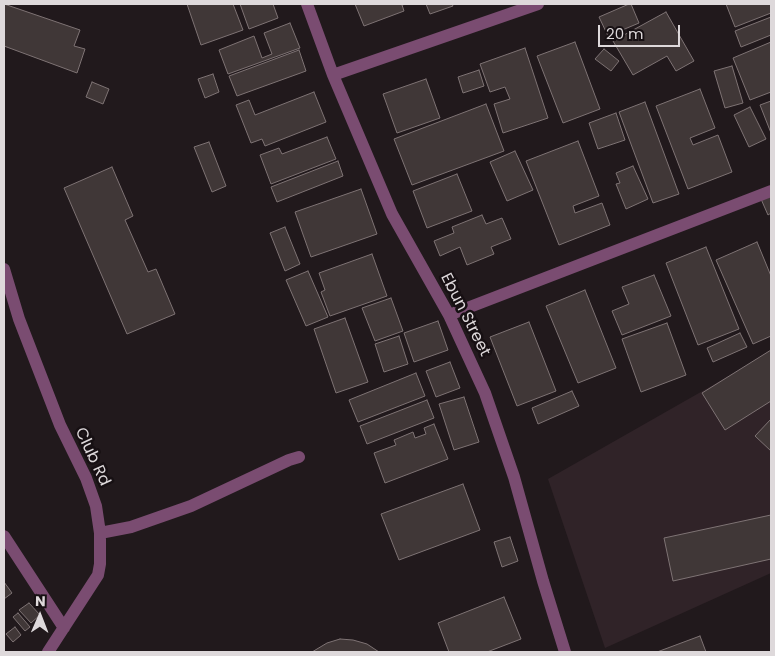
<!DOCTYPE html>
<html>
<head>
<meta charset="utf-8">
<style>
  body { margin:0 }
  #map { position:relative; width:775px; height:656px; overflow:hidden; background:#21191c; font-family:Poppins,sans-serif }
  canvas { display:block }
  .frame { position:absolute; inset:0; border:5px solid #ded9db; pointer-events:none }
  .north { position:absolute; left:15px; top:591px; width:50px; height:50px; -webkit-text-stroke:4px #171013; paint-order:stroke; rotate:1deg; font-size:14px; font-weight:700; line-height:20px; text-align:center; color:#ded9db }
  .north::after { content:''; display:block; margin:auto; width:18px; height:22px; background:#ded9db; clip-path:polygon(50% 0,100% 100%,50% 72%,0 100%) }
  .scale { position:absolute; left:598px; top:25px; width:82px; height:22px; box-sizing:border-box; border:2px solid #ded9db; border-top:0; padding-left:6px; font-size:15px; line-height:18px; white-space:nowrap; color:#ded9db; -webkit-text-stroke:4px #171013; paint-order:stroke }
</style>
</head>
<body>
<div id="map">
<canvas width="775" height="656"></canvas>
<div class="frame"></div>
<div class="north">N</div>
<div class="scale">20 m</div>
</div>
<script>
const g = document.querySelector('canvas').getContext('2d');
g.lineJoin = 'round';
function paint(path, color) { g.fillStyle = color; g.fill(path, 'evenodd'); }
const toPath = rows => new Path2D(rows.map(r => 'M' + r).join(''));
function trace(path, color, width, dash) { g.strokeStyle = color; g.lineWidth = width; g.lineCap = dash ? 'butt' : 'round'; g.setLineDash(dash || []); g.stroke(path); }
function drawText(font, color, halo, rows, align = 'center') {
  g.font = font + ' Poppins,sans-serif'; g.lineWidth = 5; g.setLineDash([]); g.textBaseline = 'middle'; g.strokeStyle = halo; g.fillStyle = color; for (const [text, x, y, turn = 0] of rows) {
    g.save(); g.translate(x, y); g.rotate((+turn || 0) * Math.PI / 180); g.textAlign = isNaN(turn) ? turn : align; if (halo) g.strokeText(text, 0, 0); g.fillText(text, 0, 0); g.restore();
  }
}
paint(toPath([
  [771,352,771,573,605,648,548,479]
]), '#302328');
const building = toPath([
  [4,4,80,30,74,46,85,49,77,73,4,46,4,4],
  [187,4,233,4,243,30,201,45,187,4],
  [240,4,273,4,278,18,249,29,240,4],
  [355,4,406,4,402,5,404,11,364,26,355,4],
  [426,4,452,4,453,6,430,14,426,4],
  [629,4,631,4,639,23,608,36,599,17,629,4],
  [726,4,771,4,771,13,735,27,726,4],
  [666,12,694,61,676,71,667,56,633,75,613,41,666,12],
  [771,17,771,35,741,47,735,31,771,17],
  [290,23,300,48,228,74,219,50,254,36,262,58,272,54,264,33,290,23],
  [575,42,600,109,563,123,537,56,575,42],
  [771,42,771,92,750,100,733,58,771,42],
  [525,48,548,118,503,133,494,104,510,99,505,87,490,92,480,64,525,48],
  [604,49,619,61,611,71,595,59,604,49],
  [299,50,306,71,237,96,229,76,299,50],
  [732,66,743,103,725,108,714,71,732,66],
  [479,70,484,86,463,93,458,77,479,70],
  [213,74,219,92,205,98,198,79,213,74],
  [426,79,440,118,397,133,383,94,426,79],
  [92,82,109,89,103,104,86,97,92,82],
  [700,89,715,128,690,138,693,145,718,135,732,172,688,189,656,106,700,89],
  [314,92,326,122,265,146,262,139,251,143,236,105,249,100,255,115,314,92],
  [771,101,771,133,760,105,771,101],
  [645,102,679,194,653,203,619,112,645,102],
  [486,104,504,151,412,185,394,139,486,104],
  [750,107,766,139,749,147,734,115,750,107],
  [616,113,625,140,598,149,589,123,616,113],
  [327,137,336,159,271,184,260,155,279,148,282,154,327,137],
  [578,141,599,196,573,206,575,213,602,203,610,225,559,245,526,161,578,141],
  [209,142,226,186,212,192,194,147,209,142],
  [515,151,533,190,507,201,490,162,515,151],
  [338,161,343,176,277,202,271,187,338,161],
  [633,166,648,199,626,209,616,184,620,183,616,173,633,166],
  [112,167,133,216,125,220,148,272,156,269,175,314,127,334,64,188,112,167],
  [457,174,472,211,427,228,413,191,457,174],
  [361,189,377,234,311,257,295,212,361,189],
  [771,194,771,213,768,215,761,199,771,194],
  [482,215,486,224,502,218,511,239,491,247,494,254,467,265,460,247,440,256,434,241,454,233,452,227,482,215],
  [285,227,300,264,285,271,270,233,285,227],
  [757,242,771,276,771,336,753,344,716,260,757,242],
  [706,247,739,329,698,345,666,263,706,247],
  [372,254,387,296,330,316,321,292,325,290,319,273,372,254],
  [308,271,328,317,306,326,286,280,308,271],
  [654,275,671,316,622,335,612,311,629,304,622,287,654,275],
  [585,290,616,368,578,383,546,306,585,290],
  [391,298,403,331,375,341,362,308,391,298],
  [345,318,368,382,336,393,314,329,345,318],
  [438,321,448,350,414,362,404,333,438,321],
  [529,322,556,391,517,406,490,337,529,322],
  [667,323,686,375,641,392,622,339,667,323],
  [740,333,747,347,713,362,707,348,740,333],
  [399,336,408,364,384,372,375,344,399,336],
  [771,350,771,401,725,430,702,393,771,350],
  [450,362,460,388,436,397,426,371,450,362],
  [416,373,425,396,358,422,349,400,416,373],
  [572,391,579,406,538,424,532,408,572,391],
  [464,397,479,442,454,450,439,404,464,397],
  [427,400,434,418,367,444,360,426,427,400],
  [771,419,771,451,755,436,771,419],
  [434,424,448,459,385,483,374,453,396,445,394,440,413,432,415,438,426,434,424,428,434,424],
  [463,484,480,530,399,560,381,514,463,484],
  [771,515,771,559,673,581,664,538,771,515],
  [510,537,518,561,502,567,494,542,510,537],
  [4,582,12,593,4,599,4,582],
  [504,597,521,639,487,652,449,652,438,623,504,597],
  [29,603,40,615,31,623,19,610,29,603],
  [18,613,30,627,25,631,13,617,18,613],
  [15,627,21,635,13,642,6,634,15,627],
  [700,636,706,652,657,652,700,636],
  [340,639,353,640,367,644,379,652,312,652,327,643,340,639]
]);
paint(building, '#403737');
trace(building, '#7e7374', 1);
trace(toPath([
  [307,4,333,75,392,214,449,315,485,393,514,477,543,581,565,652],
  [333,75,538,4],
  [4,269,19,319,60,425,86,478,96,506,100,533,100,564,98,575,48,652],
  [449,315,771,191],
  [100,533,131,527,191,506,289,460,299,457],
  [4,536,64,628]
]), '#7a4c71', 12);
drawText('16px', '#ded9db', '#171013', [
  ["Ebun Street",465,315,63],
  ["Club Rd",92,457,65]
]);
</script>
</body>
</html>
